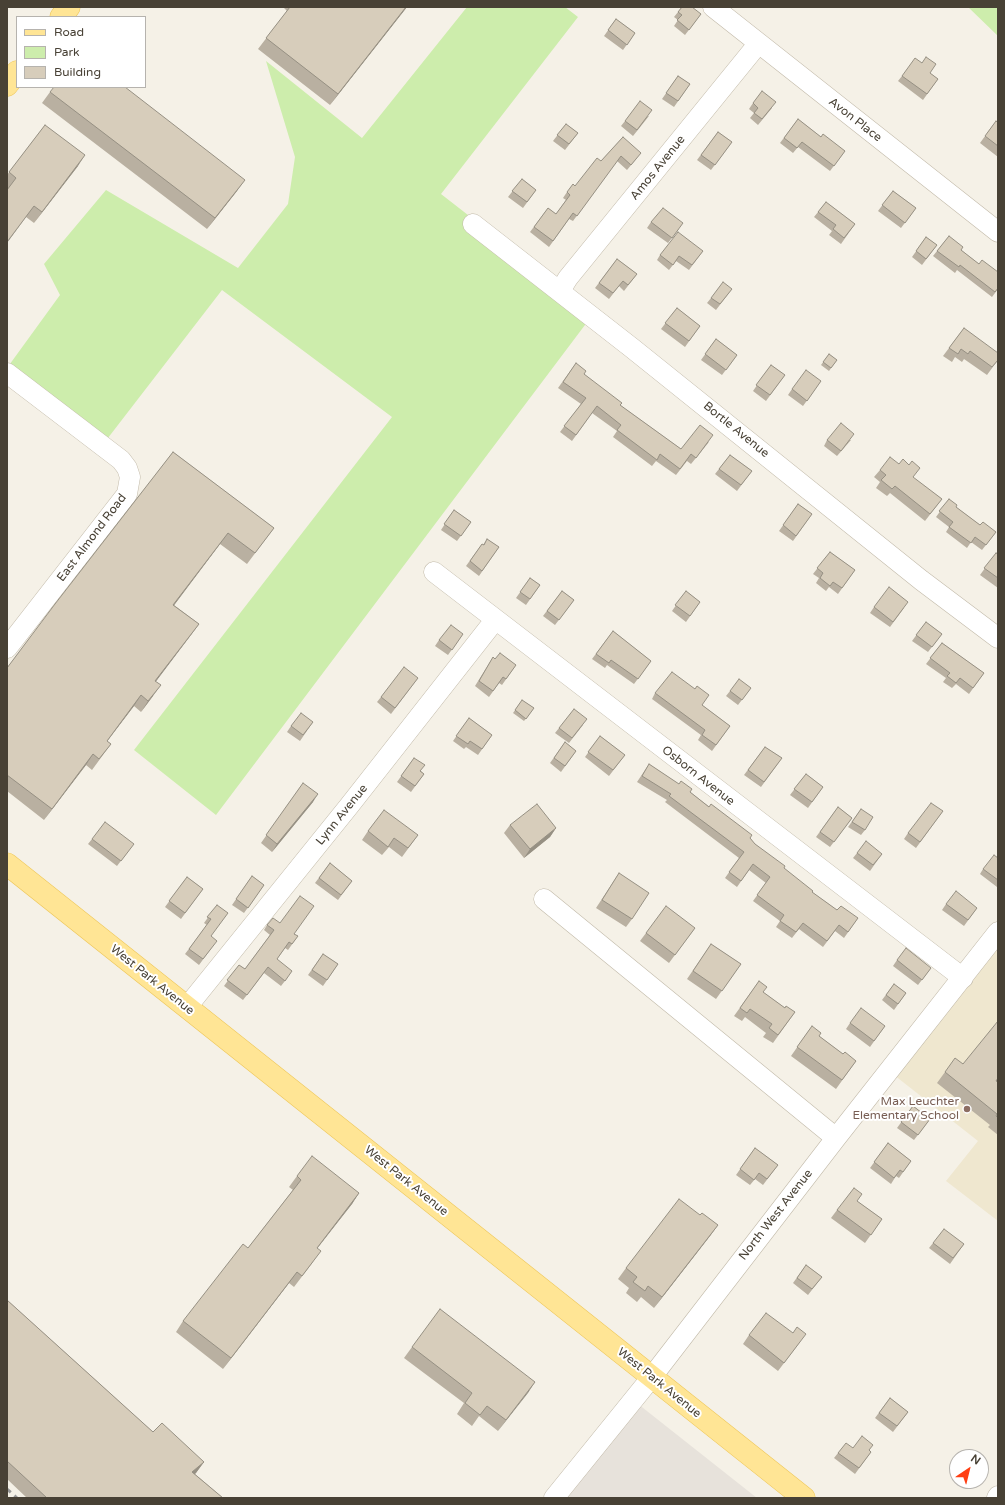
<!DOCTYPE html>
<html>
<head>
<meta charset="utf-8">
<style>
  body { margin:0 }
  #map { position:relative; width:1005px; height:1505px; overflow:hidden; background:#f5f1e7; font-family:"Varela Round",sans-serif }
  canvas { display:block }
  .frame { position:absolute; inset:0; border:8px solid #484135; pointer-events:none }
  .legend { position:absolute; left:16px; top:16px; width:130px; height:72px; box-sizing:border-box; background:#fff; border:1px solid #b6b3ae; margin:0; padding:5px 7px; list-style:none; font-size:12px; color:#484135 }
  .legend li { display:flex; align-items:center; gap:8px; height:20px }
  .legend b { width:20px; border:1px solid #b6b3ae }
  .north { position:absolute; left:949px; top:1449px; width:40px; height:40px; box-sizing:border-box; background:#fff; border:1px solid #b6b3ae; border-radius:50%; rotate:35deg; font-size:11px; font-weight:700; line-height:16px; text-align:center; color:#484135 }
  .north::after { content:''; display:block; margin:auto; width:14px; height:18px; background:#ff3f13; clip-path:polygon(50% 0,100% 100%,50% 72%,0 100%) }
</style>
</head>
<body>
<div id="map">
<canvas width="1005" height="1505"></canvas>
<div class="frame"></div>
<ul class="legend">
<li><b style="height:5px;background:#ffe595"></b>Road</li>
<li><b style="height:11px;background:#cdedac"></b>Park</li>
<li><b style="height:11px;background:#d7cdbb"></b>Building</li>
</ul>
<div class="north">N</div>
</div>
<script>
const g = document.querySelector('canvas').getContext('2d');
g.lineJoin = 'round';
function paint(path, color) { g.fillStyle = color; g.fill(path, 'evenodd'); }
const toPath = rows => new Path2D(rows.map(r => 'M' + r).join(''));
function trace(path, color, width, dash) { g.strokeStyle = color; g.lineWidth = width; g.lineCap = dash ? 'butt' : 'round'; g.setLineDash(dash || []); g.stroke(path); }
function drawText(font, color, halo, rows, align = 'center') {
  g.font = font + ' "Varela Round",sans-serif'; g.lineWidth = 4; g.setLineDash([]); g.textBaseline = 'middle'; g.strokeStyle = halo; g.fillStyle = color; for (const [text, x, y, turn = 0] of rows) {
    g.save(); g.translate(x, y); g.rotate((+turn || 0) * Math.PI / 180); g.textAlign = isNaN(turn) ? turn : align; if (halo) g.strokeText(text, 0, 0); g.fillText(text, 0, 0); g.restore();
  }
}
paint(toPath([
  [633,1400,757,1498,555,1498]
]), '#e7e2db');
paint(toPath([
  [998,945,998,1221,946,1181,978,1141,894,1075]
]), '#efe7cf');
paint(toPath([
  [467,7,565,7,578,17,441,194,594,313,216,815,134,750,392,417,222,290,101,447,7,368,60,295,44,264,106,190,238,268,288,204,295,157,266,61,362,138],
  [968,7,998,7,998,36]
]), '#cdedac');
const minor = toPath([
  [713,7,998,232],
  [473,224,632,348,921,580,998,638],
  [563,294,563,286,568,278,758,44],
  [7,373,121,460,127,468,130,477,127,494,7,648],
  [434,572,963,978],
  [544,899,836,1138],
  [187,1007,349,806,495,620],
  [554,1498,651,1378,836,1138,998,932],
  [997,1498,998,1496]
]);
const major = toPath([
  [61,17,69,7],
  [7,85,17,72],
  [7,864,804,1498]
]);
trace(minor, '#c1b9a8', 21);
trace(major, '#eec75b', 23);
trace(minor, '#fff', 20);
trace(major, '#ffe595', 22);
trace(toPath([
  [7,1489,17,1498]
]), '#979797', 3, [5, 5]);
paint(toPath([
  [283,7,407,7,330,105,258,49,287,11],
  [682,7,701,14,685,35,674,26,678,20,674,17],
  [616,19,635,33,623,50,604,36],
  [930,73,938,79,923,100,898,81,902,76],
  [678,76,690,84,674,107,662,99],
  [50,92,237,191,207,229,42,103],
  [753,103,772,108,758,125,750,118,754,113,749,109],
  [649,116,633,136,621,126,625,121],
  [798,119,821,137,845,151,830,171,798,147,793,153,780,143],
  [996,121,998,123,998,157,980,143],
  [566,124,578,133,565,150,553,141],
  [45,125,78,166,34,223,26,217,8,188,7,187,7,175],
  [718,132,732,142,711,170,697,160],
  [623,137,637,158,627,170,617,161,573,221,569,219,549,247,530,232,548,208,556,214,566,200,563,198,567,192,575,186,601,161],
  [522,179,536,190,523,208,508,197],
  [893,191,916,208,901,228,878,211],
  [826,202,855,224,841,244,829,235,832,231,814,217],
  [651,222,679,229,668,243,647,228],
  [949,236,961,250,979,264,998,272,998,289,992,297,957,270,955,273,933,256],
  [926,237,937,245,922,265,912,257],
  [703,251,689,270,676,261,669,270,657,260,660,255],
  [617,259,637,274,624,291,619,286,609,299,595,288],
  [732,289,716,310,707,303,711,298],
  [677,308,700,326,685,347,661,329],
  [964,328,998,360,987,375,964,359,962,362,955,357,952,362,943,356],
  [716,339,737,355,722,375,701,360],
  [829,354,837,360,829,371,821,365],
  [576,363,584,374,620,405,681,449,709,442,691,464,687,461,676,475,656,461,652,466,613,437,617,431,592,413,572,441,560,432,581,404,558,388],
  [771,365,785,375,766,401,753,391],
  [821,381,803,406,788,395,792,389],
  [827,440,851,440,837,456,824,446],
  [173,452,274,528,247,564,220,544,174,605,199,624,156,681,153,696,141,712,134,706,107,741,111,744,92,770,86,765,44,820,7,791,7,668],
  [730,455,752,471,737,491,715,474],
  [880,470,913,478,942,499,925,521,890,493,887,496,876,488,880,482,874,477],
  [949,499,956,507,980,525,996,532,982,550,971,542,967,548,946,532,949,527,936,517],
  [798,504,812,514,793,541,779,531],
  [454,510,471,522,457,541,441,530],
  [487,539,499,547,479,576,466,566,482,544,483,545],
  [830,552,855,570,838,594,829,587,826,591,816,583,819,578,813,574],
  [996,553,998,554,998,588,980,575],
  [530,578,540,585,526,605,516,598],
  [562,591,574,600,555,625,543,616],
  [686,591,700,602,686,622,672,611],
  [874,607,904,608,890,627,870,613],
  [926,622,942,634,928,652,912,641],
  [613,631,651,661,634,684,607,665,605,668,592,659],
  [463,634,448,655,435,646,439,640],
  [942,643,984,673,969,694,956,684,952,688,943,682,946,678,926,664],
  [493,657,495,659,516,665,502,685,499,683,489,697,475,686],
  [418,678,391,714,377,702,381,697],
  [751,688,738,705,726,696,730,691],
  [655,693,702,705,730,726,712,751,698,740,701,735,652,699],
  [522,700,534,708,524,721,513,713],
  [469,718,492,735,478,755,466,747,464,749,453,741],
  [313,722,300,741,287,732,291,726],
  [583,725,569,743,555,733,559,728],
  [600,736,625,755,609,776,585,757],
  [565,742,576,751,561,772,550,763],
  [765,747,782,758,761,787,744,775],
  [414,758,421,771,424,774,411,792,397,782],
  [649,764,690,792,750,838,755,844,812,892,837,910,858,918,844,938,835,931,823,947,799,929,792,938,776,927,780,921,753,901,766,883,749,870,737,887,725,878,739,858,665,802,667,800,637,782],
  [806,774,823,787,808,808,790,795],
  [303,783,313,802,272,852,261,843],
  [838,807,852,818,830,847,816,837],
  [861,809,865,830,861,835,848,827],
  [943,811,916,848,904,839,908,833],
  [510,825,556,828,550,837,524,858,504,833],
  [368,831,418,835,402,857,389,847,382,855,362,840],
  [92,839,130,849,117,866,88,844],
  [857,853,882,854,870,871,853,858],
  [998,858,998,886,997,887,980,874,983,869],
  [330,863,352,881,338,900,315,883],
  [619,873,632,919,626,927,596,908],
  [252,876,264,885,244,913,232,905],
  [187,877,203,889,181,919,165,907],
  [946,904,977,908,964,926,942,910],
  [217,905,211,936,213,946,199,965,185,954,207,925,204,923],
  [267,925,294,934,298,936,288,950,285,948,277,959,288,977,281,986,264,973,243,1000,224,986,239,965,245,969,270,935,264,930],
  [695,928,669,963,640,941,646,933],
  [711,944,741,964,716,999,687,979],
  [323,954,338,964,323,986,308,975],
  [897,960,931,968,918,985,893,966],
  [759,981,763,992,785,1008,795,1012,773,1043,763,1037,766,1033,745,1017,742,1021,734,1016],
  [894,984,906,993,894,1010,882,1000],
  [850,1023,885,1026,870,1047,846,1029],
  [812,1026,819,1036,843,1054,856,1061,836,1089,791,1056],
  [963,1064,998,1080,997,1081,998,1082,998,1135,988,1127,990,1125,937,1083,945,1072],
  [913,1106,930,1119,914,1140,897,1128],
  [888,1143,911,1161,899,1178,896,1176,891,1184,870,1168],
  [755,1148,778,1165,763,1185,755,1179,750,1185,736,1175],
  [297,1176,359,1193,352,1204,317,1248,313,1262,294,1287,289,1283,223,1369,176,1332,183,1321,248,1248,293,1190,289,1187],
  [857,1201,882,1219,865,1243,831,1218,837,1210],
  [700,1215,718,1225,710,1236,654,1308,641,1297,637,1302,626,1293,629,1288,618,1279,626,1268],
  [933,1243,964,1244,950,1264,929,1248],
  [806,1265,822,1277,808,1295,793,1283],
  [7,1300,153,1432,204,1462,195,1474,223,1498,27,1498,7,1479],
  [749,1335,800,1342,778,1371,743,1344],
  [412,1347,535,1382,498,1431,479,1416,472,1426,457,1414,464,1403,404,1358],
  [890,1398,908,1412,893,1432,875,1418],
  [853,1448,869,1450,871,1452,855,1474,834,1458,838,1453]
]), '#b9b0a1');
paint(toPath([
  [406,7,407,7,330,105,338,94],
  [85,155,78,166,34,223,42,212],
  [245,180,237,191,207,229,215,218],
  [34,206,26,217,7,243,7,242],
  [228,533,220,544,166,616,173,605],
  [199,624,191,635,148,692,155,681],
  [161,685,153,696,141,712,148,701],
  [141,695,134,706,99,752,107,741],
  [93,754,86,765,44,820,52,809],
  [318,794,313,802,272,852,277,844],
  [556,828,550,837,524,858,530,849],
  [359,1193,352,1204,309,1259,317,1248],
  [718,1225,710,1236,654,1308,662,1297],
  [297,1272,289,1283,223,1369,231,1358],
  [535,1382,528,1393,498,1431,506,1420],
  [204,1462,196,1473,184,1483,192,1472]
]), '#969083');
const building = toPath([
  [290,7,406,7,338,94,266,38,290,7],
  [682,7,692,7,701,14,689,30,677,20,682,15,678,12,682,7],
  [616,19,635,33,627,45,608,30,616,19],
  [926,57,936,64,930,73,938,79,927,94,902,76,915,58,922,63,926,57],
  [678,76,690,84,678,101,666,93,678,76],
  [54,87,125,87,245,180,215,218,50,92,54,87],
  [762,91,776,102,762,119,754,113,758,108,753,103,762,91],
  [640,101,652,110,637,130,625,121,640,101],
  [798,119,821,137,823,134,845,151,834,166,802,142,797,148,784,138,798,119],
  [996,121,998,123,998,146,985,136,996,121],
  [566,124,578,133,569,144,557,135,566,124],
  [45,125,85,155,42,212,34,206,7,242,7,190,16,178,9,172,45,125],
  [718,132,732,142,715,165,701,155,718,132],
  [623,137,641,153,631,165,621,156,577,216,573,213,553,241,534,227,548,208,556,214,570,195,567,192,573,184,575,186,597,158,601,161,623,137],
  [522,179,536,190,527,202,512,191,522,179],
  [893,191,916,208,905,223,882,205,893,191],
  [826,202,855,224,844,238,833,229,836,225,818,212,826,202],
  [663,208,683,223,672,238,651,222,663,208],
  [678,232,703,251,692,265,679,256,673,265,660,255,678,232],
  [949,236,963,247,961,250,979,264,982,260,998,272,998,288,995,292,960,265,959,267,937,251,949,236],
  [926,237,937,245,926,259,916,251,926,237],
  [617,259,637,274,628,285,623,281,613,293,599,283,617,259],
  [723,282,732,289,720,304,711,298,723,282],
  [677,308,700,326,689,341,665,323,677,308],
  [964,328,998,353,998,360,992,367,970,351,968,354,961,349,958,354,949,348,964,328],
  [716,339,737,355,726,370,705,354,716,339],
  [829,354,837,360,831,368,823,362,829,354],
  [576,363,586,371,584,374,622,403,620,405,681,449,700,425,713,435,696,458,691,454,680,469,660,454,657,460,617,430,621,425,597,406,576,435,564,426,586,398,563,382,576,363],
  [771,365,785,375,770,395,756,385,771,365],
  [806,370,821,381,807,401,792,389,806,370],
  [841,423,854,434,841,451,827,440,841,423],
  [173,452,274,528,255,553,228,533,173,605,199,624,155,681,161,685,148,701,141,695,107,741,111,744,99,759,93,754,52,809,7,775,7,668,55,604,173,452],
  [730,455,752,471,741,485,719,469,730,455],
  [890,457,899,464,903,459,909,465,912,461,920,468,913,477,942,499,930,514,895,486,892,489,881,480,886,475,880,470,890,457],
  [949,499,957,505,956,507,980,525,983,522,996,532,986,545,975,537,971,543,949,527,953,522,939,511,949,499],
  [798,504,812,514,796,536,783,525,798,504],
  [454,510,471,522,461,536,444,524,454,510],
  [487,539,499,547,482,571,470,561,482,544,484,545,487,539],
  [830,552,855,570,842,588,833,582,830,586,820,578,823,573,817,568,830,552],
  [996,553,998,554,998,578,984,568,996,553],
  [530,578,540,585,530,599,520,592,530,578],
  [889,587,908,602,893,622,874,607,889,587],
  [562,591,574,600,559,620,547,611,562,591],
  [686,591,700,602,690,616,675,605,686,591],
  [926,622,942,634,932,647,916,635,926,622],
  [451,625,463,634,452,650,439,640,451,625],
  [613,631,651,661,638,679,611,660,609,663,596,654,613,631],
  [942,643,984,673,973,688,960,678,956,683,947,676,950,673,930,658,942,643],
  [500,653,516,665,506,679,503,677,493,691,479,681,493,657,495,659,500,653],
  [404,667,418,678,395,708,381,697,404,667],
  [672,672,695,689,697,686,709,695,702,705,730,726,716,745,702,735,705,730,655,693,672,672],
  [739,679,751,688,742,700,730,691,739,679],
  [522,700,534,708,526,719,515,710,522,700],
  [574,709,587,719,572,738,559,728,574,709],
  [301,713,313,722,303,735,291,726,301,713],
  [469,718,492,735,482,749,470,741,468,744,456,736,469,718],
  [600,736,625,755,613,770,588,752,600,736],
  [565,742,576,751,565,766,554,758,565,742],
  [765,747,782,758,764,782,748,770,765,747],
  [414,758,425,765,420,771,424,774,415,786,401,776,414,758],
  [649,764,679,784,681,781,692,789,690,792,709,807,711,804,752,835,750,838,755,844,785,866,784,868,813,891,812,892,837,910,841,906,858,918,848,932,839,925,827,941,803,923,796,932,780,921,784,915,757,895,770,877,753,864,741,881,729,872,744,852,669,796,671,794,642,776,649,764],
  [806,774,823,787,812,802,794,789,806,774],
  [303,783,318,794,277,844,266,835,303,783],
  [931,803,943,811,920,842,908,833,931,803],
  [537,804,556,828,530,849,510,825,537,804],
  [838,807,852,818,834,842,820,832,838,807],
  [861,809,873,817,865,830,852,822,861,809],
  [384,810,418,835,408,848,394,838,388,847,368,831,384,810],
  [105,822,134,844,121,861,92,839,105,822],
  [866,841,882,854,873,865,857,853,866,841],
  [994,855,998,858,998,880,983,869,994,855],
  [330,863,352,881,341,895,319,878,330,863],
  [619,873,649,893,632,919,602,900,619,873],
  [252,876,264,885,248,908,236,899,252,876],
  [187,877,203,889,185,913,169,901,187,877],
  [956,891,977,908,968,920,946,904,956,891],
  [300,896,314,906,294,934,298,936,292,944,289,942,277,959,292,971,285,981,268,967,247,995,227,980,239,965,245,969,274,930,267,925,273,918,280,923,300,896],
  [217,905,228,913,211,936,217,941,203,959,189,949,211,919,207,917,217,905],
  [666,906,695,928,675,955,646,933,666,906],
  [711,944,741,964,722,991,693,971,711,944],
  [906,948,931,968,922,980,897,960,906,948],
  [323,954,338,964,327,980,312,970,323,954],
  [759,981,767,987,763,992,785,1008,786,1006,795,1012,778,1035,769,1028,772,1024,750,1009,747,1013,740,1008,759,981],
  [894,984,906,993,898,1004,886,995,894,984],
  [861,1008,885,1026,874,1041,850,1023,861,1008],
  [998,1021,998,1078,996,1081,998,1082,998,1118,996,1116,997,1114,945,1072,955,1058,963,1064,998,1021],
  [812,1026,821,1033,819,1036,843,1054,845,1052,856,1061,842,1080,797,1047,812,1026],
  [913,1106,930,1119,918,1135,901,1122,913,1106],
  [888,1143,911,1161,903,1172,900,1170,894,1178,874,1162,888,1143],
  [755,1148,778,1165,767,1179,759,1173,754,1180,740,1169,755,1148],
  [312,1156,359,1193,317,1248,321,1251,302,1276,297,1272,231,1358,183,1321,243,1244,248,1248,301,1180,297,1176,312,1156],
  [854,1188,862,1194,857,1201,882,1219,871,1235,837,1210,854,1188],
  [679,1199,700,1215,702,1213,718,1225,662,1297,648,1286,645,1291,633,1282,637,1277,626,1268,679,1199],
  [944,1229,964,1244,953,1258,933,1243,944,1229],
  [806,1265,822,1277,812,1289,797,1278,806,1265],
  [7,1300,153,1432,162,1423,204,1462,192,1472,223,1498,47,1498,7,1461,7,1300],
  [440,1309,535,1382,506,1420,487,1406,480,1415,465,1403,472,1393,412,1347,440,1309],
  [766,1313,793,1333,797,1327,806,1334,784,1363,749,1335,766,1313],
  [890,1398,908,1412,897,1426,879,1413,890,1398],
  [862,1436,873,1445,869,1450,871,1452,859,1468,838,1453,846,1443,853,1448,862,1436]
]);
paint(building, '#d7cdbb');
trace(building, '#969083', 1);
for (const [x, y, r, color] of [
  [967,1109,4,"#8d6e63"]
]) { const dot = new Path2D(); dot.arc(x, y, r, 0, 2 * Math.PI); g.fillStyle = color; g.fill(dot); trace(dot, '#fff', 1.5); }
drawText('12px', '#484135', '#fff', [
  ["Avon Place",855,120,38],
  ["Amos Avenue",658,168,-51],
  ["Bortle Avenue",736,430,39],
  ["East Almond Road",92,538,-53],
  ["Osborn Avenue",698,776,38],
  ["Lynn Avenue",342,815,-51],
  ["West Park Avenue",152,980,39],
  ["West Park Avenue",406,1181,39],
  ["North West Avenue",776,1215,-52],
  ["West Park Avenue",659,1383,39]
]);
drawText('12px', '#785e54', '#fff', [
  ["Max Leuchter",959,1102],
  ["Elementary School",959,1116]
], 'right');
</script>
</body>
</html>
